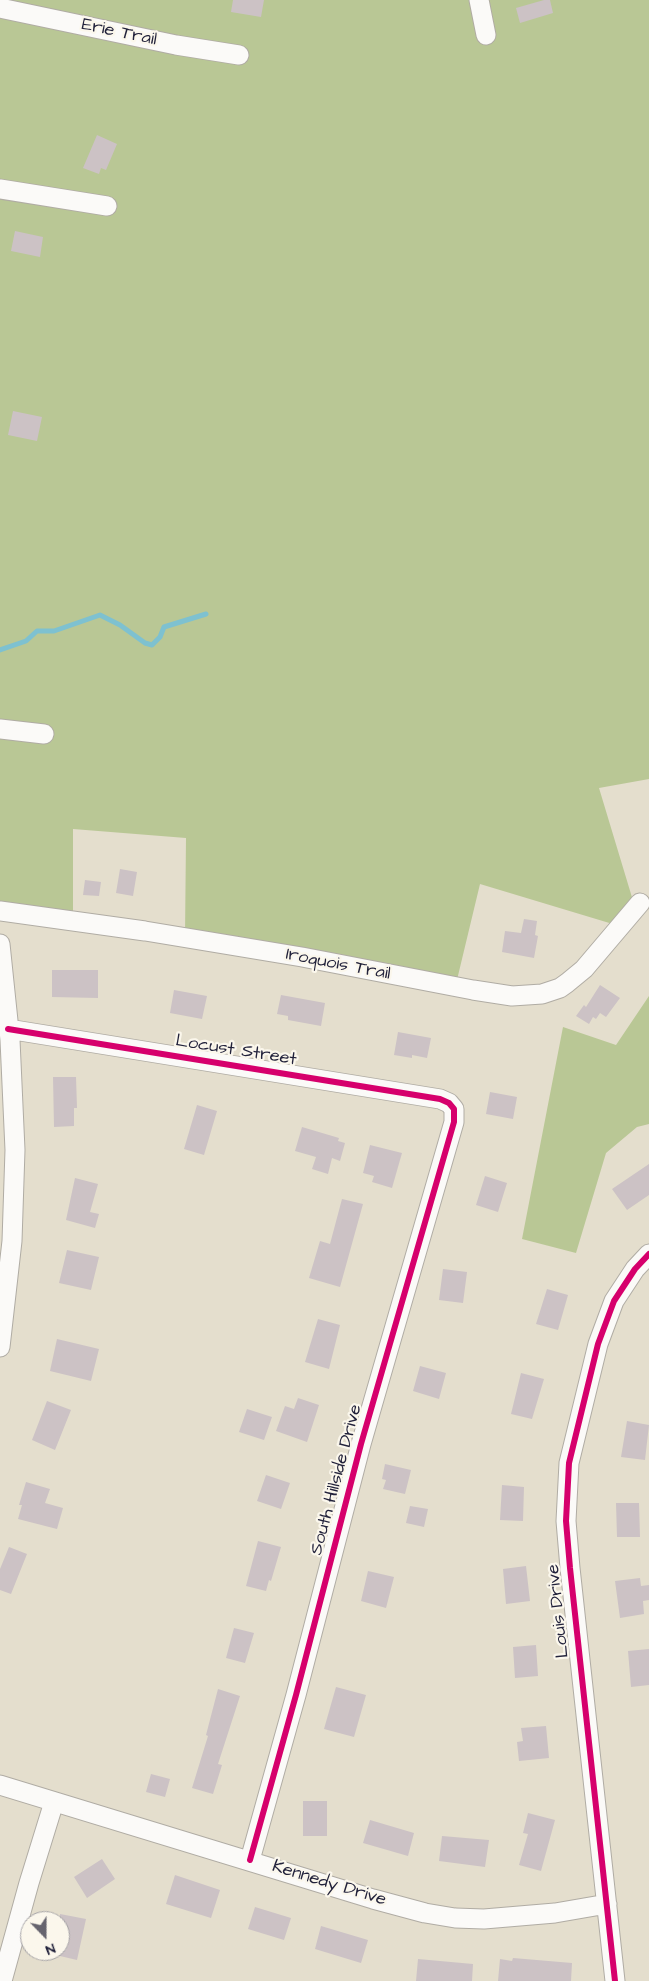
<!DOCTYPE html>
<html>
<head>
<meta charset="utf-8">
<style>
  body { margin:0 }
  #map { position:relative; width:649px; height:1981px; overflow:hidden; background:#e4decd; font-family:"Architects Daughter",sans-serif }
  canvas { display:block }
  .north { position:absolute; left:20px; top:1911px; width:50px; height:50px; box-sizing:border-box; background:#fbf7ec; border:1px solid #a4a2a5; border-radius:50%; rotate:158deg; font-size:14px; font-weight:700; line-height:20px; text-align:center; color:#22223b }
  .north::after { content:''; display:block; margin:auto; width:18px; height:22px; background:#66646e; clip-path:polygon(50% 0,100% 100%,50% 72%,0 100%) }
</style>
</head>
<body>
<div id="map">
<canvas width="649" height="1981"></canvas>
<div class="north">N</div>
</div>
<script>
const g = document.querySelector('canvas').getContext('2d');
g.lineJoin = 'round';
function paint(path, color) { g.fillStyle = color; g.fill(path, 'evenodd'); }
const toPath = rows => new Path2D(rows.map(r => 'M' + r).join(''));
function trace(path, color, width, dash) { g.strokeStyle = color; g.lineWidth = width; g.lineCap = dash ? 'butt' : 'round'; g.setLineDash(dash || []); g.stroke(path); }
function drawText(font, color, halo, rows, align = 'center') {
  g.font = font + ' "Architects Daughter",sans-serif'; g.lineWidth = 4.5; g.setLineDash([]); g.textBaseline = 'middle'; g.strokeStyle = halo; g.fillStyle = color; for (const [text, x, y, turn = 0] of rows) {
    g.save(); g.translate(x, y); g.rotate((+turn || 0) * Math.PI / 180); g.textAlign = isNaN(turn) ? turn : align; if (halo) g.strokeText(text, 0, 0); g.fillText(text, 0, 0); g.restore();
  }
}
paint(toPath([
  [0,0,649,0,649,779,599,788,634,904,616,925,480,884,456,984,185,936,186,838,73,829,73,920,0,915],
  [649,996,649,1124,637,1127,606,1153,576,1253,522,1239,563,1027,616,1045]
]), '#b9c795');
trace(toPath([
  [0,650,26,641,37,631,54,631,100,615,120,625,145,643,152,645,160,637,164,627,206,614]
]), '#7ec1d0', 5);
paint(toPath([
  [233,0,264,0,261,17,231,12],
  [544,0,550,0,553,13,520,23,516,8],
  [97,135,117,144,106,170,101,168,99,174,83,168],
  [15,231,43,237,40,257,11,251],
  [13,411,42,417,37,441,8,435],
  [120,869,137,872,133,896,116,893],
  [85,880,101,882,99,896,83,895],
  [524,919,537,921,535,935,538,936,534,958,502,952,505,931,521,933],
  [52,970,98,970,98,998,52,997],
  [600,985,620,998,606,1017,600,1013,596,1019,593,1017,589,1024,576,1016,584,1005,586,1007],
  [174,990,207,996,202,1019,170,1013],
  [281,995,325,1003,321,1026,288,1020,288,1016,277,1014],
  [398,1032,431,1038,427,1058,412,1055,412,1058,394,1055],
  [53,1077,76,1077,77,1108,74,1108,74,1126,54,1127],
  [490,1092,517,1097,513,1119,486,1114],
  [197,1105,217,1111,204,1155,184,1149],
  [302,1127,339,1138,338,1141,345,1143,340,1161,332,1158,328,1174,312,1169,316,1157,295,1151],
  [370,1145,402,1153,392,1188,372,1182,374,1176,363,1173],
  [649,1164,649,1195,627,1210,612,1189],
  [485,1176,507,1183,498,1212,476,1205],
  [75,1178,98,1184,90,1212,99,1214,95,1228,66,1220],
  [342,1199,363,1204,340,1287,309,1278,320,1241,330,1244],
  [67,1250,99,1257,91,1290,59,1283],
  [443,1269,467,1272,463,1303,439,1300],
  [547,1289,568,1295,558,1330,536,1324],
  [318,1319,340,1325,329,1369,305,1362],
  [57,1339,99,1349,91,1381,50,1371],
  [420,1366,446,1373,439,1399,413,1391],
  [521,1373,544,1379,532,1419,511,1414],
  [298,1398,319,1405,307,1442,276,1431,285,1406,294,1409],
  [47,1401,71,1410,55,1450,32,1440],
  [247,1409,272,1417,264,1440,239,1432],
  [627,1421,649,1425,645,1460,621,1457],
  [385,1464,411,1470,405,1494,383,1489,386,1480,382,1479],
  [266,1475,290,1483,281,1509,257,1501],
  [26,1482,50,1489,45,1503,63,1508,57,1529,18,1519,22,1505,19,1505],
  [502,1485,524,1487,523,1521,500,1520],
  [616,1503,639,1503,640,1537,617,1537],
  [410,1506,428,1509,424,1527,406,1523],
  [258,1541,281,1547,271,1581,269,1580,266,1591,246,1586],
  [9,1547,27,1554,11,1594,0,1590,0,1569],
  [526,1566,530,1601,506,1604,503,1569],
  [368,1571,394,1577,386,1608,361,1601],
  [640,1578,641,1586,649,1585,649,1600,643,1601,644,1614,620,1618,615,1581],
  [234,1628,254,1633,245,1663,226,1658],
  [536,1645,538,1676,515,1678,513,1647],
  [649,1649,649,1685,631,1687,628,1651],
  [336,1687,366,1695,354,1737,324,1729],
  [218,1689,240,1696,218,1764,222,1765,213,1794,192,1788,208,1736,206,1735],
  [546,1726,549,1758,519,1761,517,1742,523,1741,521,1728],
  [151,1774,170,1779,165,1797,146,1792],
  [303,1801,327,1801,327,1836,303,1836],
  [528,1813,555,1820,541,1871,519,1865,528,1834,523,1833],
  [370,1820,414,1833,408,1856,363,1843],
  [442,1836,489,1840,485,1867,439,1861],
  [102,1859,115,1879,87,1898,74,1877],
  [175,1875,220,1890,211,1918,166,1904],
  [255,1907,291,1918,284,1940,248,1929],
  [60,1914,86,1919,77,1960,60,1956],
  [321,1926,368,1940,361,1963,315,1949],
  [513,1958,572,1963,571,1981,498,1981,500,1959,512,1961],
  [418,1959,473,1964,472,1981,416,1981]
]), '#ccc2c5');
const minor = toPath([
  [479,0,486,35],
  [0,8,176,45,239,55],
  [0,189,107,206],
  [0,729,44,734],
  [0,911,145,931,302,957,473,990,512,996,542,994,560,988,567,983,584,969,640,903],
  [0,944,10,1040,15,1150,12,1241,0,1347],
  [8,1029,440,1099,449,1103,454,1109,454,1122,361,1444,296,1695,250,1860],
  [0,1785,373,1899,425,1913,455,1918,484,1919,555,1913,607,1904],
  [2,1981,29,1883,54,1802],
  [615,1981,570,1568,566,1521,569,1463,598,1344,614,1301,635,1269,649,1254]
]);
trace(minor, '#b0aca4', 21);
trace(minor, '#fbfaf8', 19);
trace(toPath([
  [8,1029,440,1099,449,1103,454,1109,454,1122,361,1444,296,1695,250,1860],
  [615,1981,570,1568,566,1521,569,1463,598,1344,614,1301,635,1269,649,1254]
]), '#d6006c', 6);
drawText('18px', '#22223b', '#fbf7ec', [
  ["Erie Trail",119,33,12],
  ["Iroquois Trail",338,965,11],
  ["Locust Street",236,1051,9],
  ["South Hillside Drive",337,1480,-75],
  ["Louis Drive",559,1611,-96],
  ["Kennedy Drive",329,1884,17]
]);
</script>
</body>
</html>
